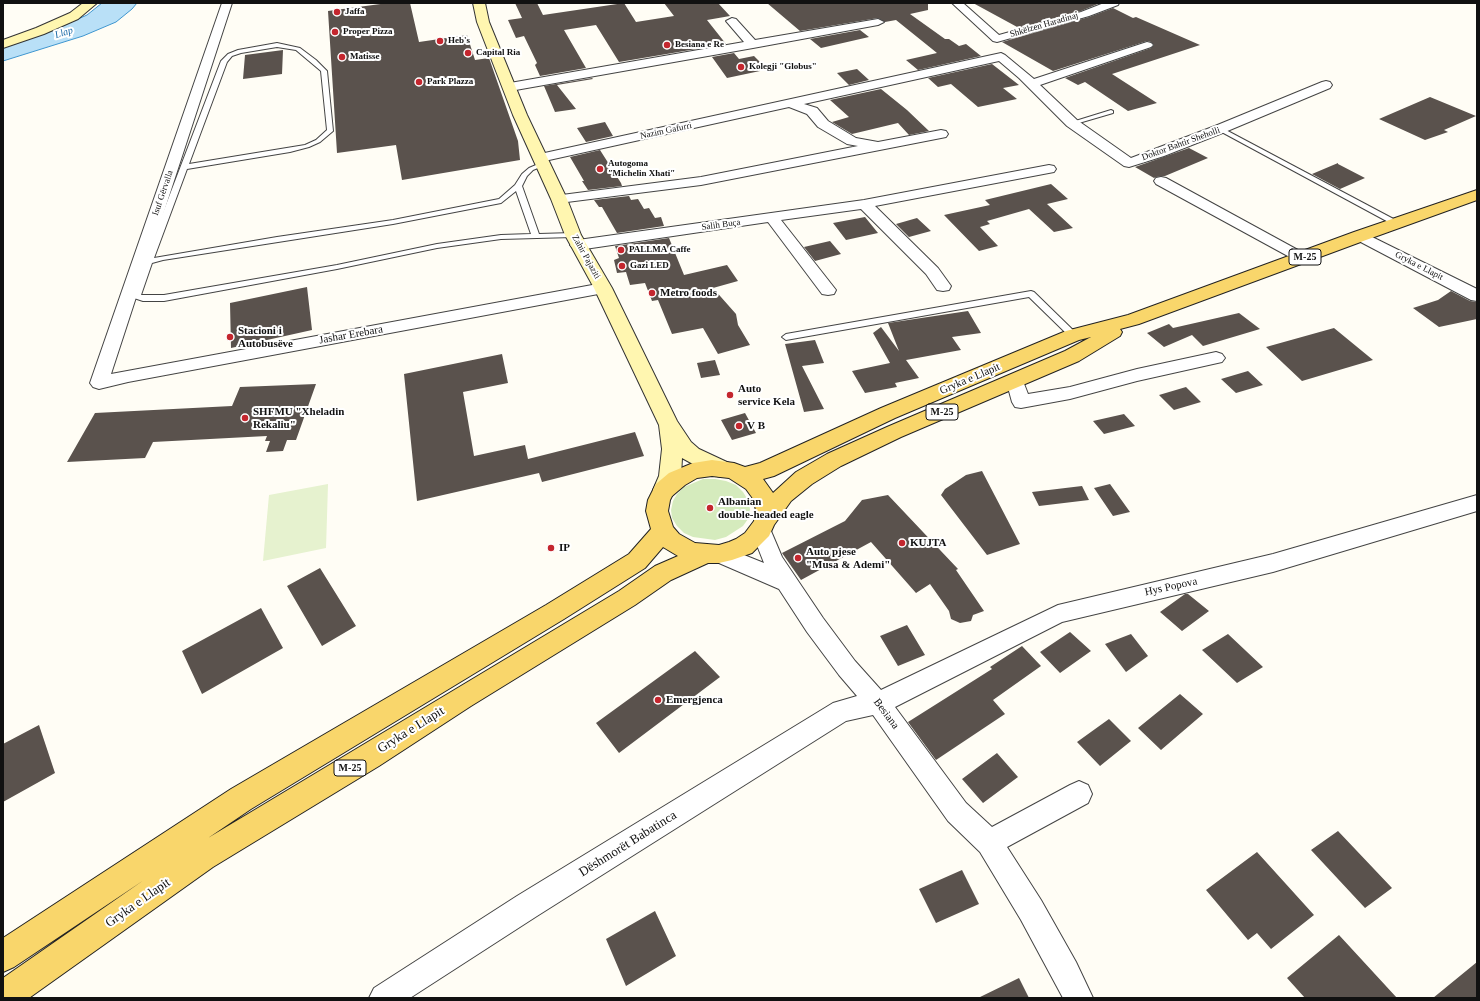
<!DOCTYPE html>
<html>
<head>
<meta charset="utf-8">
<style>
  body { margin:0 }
  #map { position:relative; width:1480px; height:1001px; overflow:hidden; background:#fffdf5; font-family:Georgia,serif }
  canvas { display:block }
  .frame { position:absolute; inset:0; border:4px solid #111; pointer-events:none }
</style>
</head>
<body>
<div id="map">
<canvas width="1480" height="1001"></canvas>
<div class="frame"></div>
</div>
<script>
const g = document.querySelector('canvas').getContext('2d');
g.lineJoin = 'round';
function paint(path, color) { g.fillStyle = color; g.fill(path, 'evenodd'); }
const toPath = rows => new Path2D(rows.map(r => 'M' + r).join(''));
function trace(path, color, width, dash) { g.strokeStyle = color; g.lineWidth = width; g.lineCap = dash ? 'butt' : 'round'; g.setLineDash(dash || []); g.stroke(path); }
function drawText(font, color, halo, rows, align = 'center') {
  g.font = font + ' Georgia,serif'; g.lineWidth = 4; g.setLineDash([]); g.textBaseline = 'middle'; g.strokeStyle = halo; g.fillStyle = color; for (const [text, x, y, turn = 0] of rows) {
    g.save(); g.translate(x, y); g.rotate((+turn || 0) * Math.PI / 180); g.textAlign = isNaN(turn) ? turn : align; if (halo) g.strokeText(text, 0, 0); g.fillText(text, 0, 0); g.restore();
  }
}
paint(toPath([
  [703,479,715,479,726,481,736,485,743,492,748,500,750,509,748,519,743,526,726,537,715,540,693,537,684,533,677,526,672,518,671,510,673,501,677,494,684,487]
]), '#d5ebbd');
paint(toPath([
  [328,484,326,548,263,561,269,495]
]), '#e6f2cf');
const water = toPath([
  [102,3,137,3,132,9,116,22,83,36,3,61,3,45,49,32,87,15,102,3]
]);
paint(water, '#b9e0f7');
trace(water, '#3f96cf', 1);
paint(toPath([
  [388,3,410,3,419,42,467,35,475,60,489,58,518,141,520,160,402,180,396,145,337,153,328,11],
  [515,3,537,3,543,15,624,3,636,22,674,16,664,3,718,3,730,16,707,20,726,44,619,62,596,25,564,30,586,68,540,76,535,65,537,63,524,36,516,38,508,20,522,18],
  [767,3,928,3,928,10,910,14,945,39,949,39,959,46,966,44,981,56,918,70,906,60,937,53,896,20,885,22,878,18,800,31],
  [973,3,1100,3,1081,11,1019,28],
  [1113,8,1133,18,1136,17,1200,45,1112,74,1157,103,1128,111,1085,82,1078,85,1065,78,1151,48,1154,45,1151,42,1147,41,1053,71,1002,42,1089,17],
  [860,30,869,37,821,48,810,39],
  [283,50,282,74,243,79,245,55],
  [734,53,739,59,754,56,760,62,760,71,727,78,712,57],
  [992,64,1019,85,1003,88,1017,99,978,107,951,84,938,87,928,78],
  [857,69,869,80,849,85,837,73],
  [592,78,593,79,557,85,576,109,555,112,544,86],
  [881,89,907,110,929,131,909,135,898,123,852,134,832,122,849,117,830,100],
  [1430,97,1476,116,1444,130,1448,132,1425,140,1379,119],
  [605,122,613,136,586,142,577,128],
  [1189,148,1208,158,1165,176,1156,177,1154,178,1135,167],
  [600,150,621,183,622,186,588,190,582,181,584,181,570,157],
  [1338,163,1338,164,1365,178,1340,189,1312,174],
  [1051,184,1068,199,1047,204,1073,228,1054,232,1029,209,987,221,990,224,980,227,998,246,979,251,944,215,990,205,985,200],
  [629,196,631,200,638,199,644,209,649,208,655,218,661,217,664,226,617,233,602,207,599,207,594,200],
  [865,217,878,233,846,240,833,223],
  [917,218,931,231,909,237,896,224],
  [669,238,684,275,727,265,738,281,713,288,736,314,738,325,750,345,718,354,703,328,672,334,658,300,652,301,645,283,630,285,626,272,617,273,614,260,619,258,615,246],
  [830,241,841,254,815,261,804,247],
  [307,287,312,330,231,348,230,303],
  [1451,291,1470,301,1477,302,1477,319,1439,327,1413,308,1438,300],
  [968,311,981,333,952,337,961,350,906,360,919,378,895,383,897,387,865,393,852,371,890,363,873,333,881,327,899,351,888,323],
  [1239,313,1260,329,1203,346,1192,335,1164,347,1147,333,1169,324,1173,328],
  [1334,328,1373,360,1302,381,1266,347],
  [815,340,824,363,802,366,824,409,804,412,785,344],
  [502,354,508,383,463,392,474,456,525,445,528,459,635,432,644,456,542,482,539,473,417,501,404,374],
  [715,360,720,375,701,378,697,363],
  [1248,371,1263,385,1236,393,1221,379],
  [316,384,296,440,287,440,283,451,266,452,270,441,265,441,267,436,153,442,145,458,67,462,95,413,232,406,240,387],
  [1186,387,1201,402,1174,410,1159,395],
  [745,413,756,433,732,440,721,420],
  [1124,414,1135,426,1104,434,1093,421],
  [982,471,1020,544,987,555,941,495,945,489,966,475],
  [1110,484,1130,512,1113,516,1094,488],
  [1082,486,1089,500,1039,506,1032,492],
  [888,495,958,569,956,570,984,611,973,615,971,621,960,623,951,619,949,611,930,584,916,593,871,542,801,580,782,553,845,521,862,500],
  [320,568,356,626,322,646,287,586],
  [1185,594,1188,594,1209,611,1182,631,1160,612],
  [261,608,283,648,202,694,182,651],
  [907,625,925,655,898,666,880,636],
  [1070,632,1091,651,1060,673,1040,652],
  [1131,634,1148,656,1126,672,1105,644],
  [1228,634,1263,667,1237,683,1202,650],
  [1022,646,1041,666,993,700,1005,714,936,760,908,722,992,669,990,667],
  [695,651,720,677,619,753,596,723],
  [1180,694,1203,714,1161,750,1138,728],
  [1109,719,1131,741,1100,766,1077,742],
  [39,725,55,773,3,802,3,744],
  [997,753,1018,777,983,803,962,779],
  [1338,831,1392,888,1365,908,1311,850],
  [1257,852,1314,915,1271,949,1257,933,1248,940,1206,890],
  [962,870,979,904,936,923,919,889],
  [655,911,676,956,626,986,606,939],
  [1339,935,1397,998,1305,998,1287,978],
  [1477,962,1477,998,1433,998],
  [1019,978,1029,998,978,998]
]), '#5a524d');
const lane = toPath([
  [277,43,300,48,316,60,327,71,333,131,320,142,309,147,290,152,187,169,154,258,277,237,393,220,499,199,515,185,522,174,529,168,543,162,545,163,545,165,533,170,527,176,522,186,539,234,573,233,577,235,573,237,501,239,437,248,337,269,164,301,143,301,134,298,133,296,156,231,221,61,228,54,238,50,277,43],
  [277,47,296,50,321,71,327,130,316,140,305,145,189,164,227,62,232,56,241,53,277,47],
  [516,191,531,234,501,235,437,244,337,265,164,295,141,295,152,263,163,260,393,224,501,203,516,191],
  [1111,110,1113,111,1113,113,1072,125,1069,123,1111,110],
  [1218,128,1222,128,1401,223,1397,225,1394,225,1218,130,1218,128],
  [1031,291,1034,292,1076,333,1077,335,1076,337,1070,337,1029,297,786,340,782,337,786,334,1031,291]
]);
const street = toPath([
  [222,3,232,3,111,374,603,283,609,284,611,288,609,292,128,382,99,389,93,387,90,383,222,3],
  [952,3,963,3,999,35,1081,12,1104,3,1119,3,1118,5,1089,16,997,42,993,41,952,3],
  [732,18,736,19,755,40,878,19,884,22,878,25,753,48,510,91,506,90,504,87,506,84,510,83,744,42,726,21,732,18],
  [1147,42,1151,43,1153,45,1151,47,1040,85,1077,120,1131,158,1215,126,1322,82,1326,81,1330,82,1332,85,1330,88,1225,132,1164,156,1129,167,1124,166,1067,126,1019,78,999,61,804,104,817,108,828,121,856,138,878,142,941,130,946,131,948,134,946,137,941,138,701,185,559,203,554,202,552,199,554,196,701,177,858,146,847,144,818,127,807,114,789,107,540,162,535,161,533,158,535,155,540,154,1001,53,1005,55,1034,79,1147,42],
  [1049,165,1054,166,1056,169,1054,172,875,206,938,268,951,286,949,290,943,291,937,290,926,274,861,209,781,220,836,290,834,294,828,295,822,294,768,222,578,250,573,248,570,245,573,242,578,240,864,200,1049,165],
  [1161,177,1166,178,1307,255,1310,258,1307,261,1302,263,1297,261,1156,184,1154,181,1156,178,1161,177],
  [1360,231,1477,289,1477,301,1471,300,1355,239,1352,236,1355,233,1360,231],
  [1216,352,1222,354,1225,358,1222,362,1137,381,1070,399,1021,408,1015,407,1012,402,1006,380,1009,376,1015,374,1021,376,1028,394,1070,387,1137,369,1216,352],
  [1477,495,1477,511,1273,572,1062,622,895,707,966,803,992,827,1070,785,1079,781,1088,785,1092,794,1088,803,1007,847,1041,900,1076,962,1093,998,1063,998,1021,920,980,852,948,821,873,715,846,721,537,916,410,998,369,998,374,988,517,896,833,703,857,696,839,675,807,632,779,589,712,560,709,554,712,548,719,545,764,563,751,530,754,524,761,522,768,524,782,557,823,618,855,661,881,690,1058,605,1273,554,1477,495]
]);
const secondary = toPath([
  [83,3,97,3,78,19,44,34,3,48,3,40,36,28,70,13,83,3],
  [473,3,485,3,489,22,527,115,567,199,581,235,612,288,677,421,691,442,699,449,729,463,732,469,729,475,721,477,713,475,682,458,681,476,672,496,664,498,656,496,653,490,659,476,662,449,659,425,594,288,565,235,551,199,513,115,477,22,473,3]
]);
const primary = toPath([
  [1477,190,1477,200,1366,240,1139,324,1120,329,1122,332,1120,336,1079,361,901,437,841,466,812,484,791,501,774,525,769,536,752,553,732,560,719,563,708,563,671,580,635,605,471,706,379,766,213,867,29,998,3,998,3,978,144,880,14,967,3,972,3,938,231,789,546,605,629,554,651,529,646,511,648,500,656,484,669,473,693,463,712,460,734,463,745,467,760,463,881,408,1066,331,1128,315,1354,232,1477,190],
  [1091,337,1065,351,887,427,827,454,796,472,773,493,763,479,774,476,895,418,1079,340,1091,337],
  [712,476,729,478,746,489,754,500,756,511,754,521,745,533,736,539,729,542,719,545,695,543,679,534,673,527,668,511,670,500,672,496,685,485,697,478,712,476],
  [663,547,678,556,655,566,619,591,208,838,251,809,564,619,645,568,663,547]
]);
trace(lane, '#444', 2);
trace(street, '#444', 2);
trace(secondary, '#333', 2);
trace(primary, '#222', 2);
paint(lane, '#fff');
paint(street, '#fff');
paint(secondary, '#fff6b0');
paint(primary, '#f9d66b');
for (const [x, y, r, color] of [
  [337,12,4,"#c4262e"],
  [335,32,4,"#c4262e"],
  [440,41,4,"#c4262e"],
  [667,45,4,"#c4262e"],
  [468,53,4,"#c4262e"],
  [342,57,4,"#c4262e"],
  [741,67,4,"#c4262e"],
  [419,82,4,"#c4262e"],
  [600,169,4,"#c4262e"],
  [621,250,4,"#c4262e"],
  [622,266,4,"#c4262e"],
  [652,293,4,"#c4262e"],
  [230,337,4,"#c4262e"],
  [730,395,4,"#c4262e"],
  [245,418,4,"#c4262e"],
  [739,426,4,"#c4262e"],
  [710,508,4,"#c4262e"],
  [902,543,4,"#c4262e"],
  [551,548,4,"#c4262e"],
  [798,558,4,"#c4262e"],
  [658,700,4,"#c4262e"]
]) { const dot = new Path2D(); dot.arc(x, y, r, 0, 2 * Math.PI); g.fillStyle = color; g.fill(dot); trace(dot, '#fff', 1.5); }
drawText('bold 9px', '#111', '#fff', [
  ["Jaffa",345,12],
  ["Proper Pizza",343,32],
  ["Heb's",448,41],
  ["Besiana e Re",675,45],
  ["Capital Ria",476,53],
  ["Matisse",350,57],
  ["Kolegji \"Globus\"",749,67],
  ["Park Plazza",427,82],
  ["Autogoma",608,164],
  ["ʺMichelin Xhatiʺ",608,174],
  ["PALLMA Caffe",629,250],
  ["Gazi LED",630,266]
], 'left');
drawText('9px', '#111', '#fff', [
  ["Shkëlzen Haradinaj",1044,25,-16],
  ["Nazim Gafurri",666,131,-12],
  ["Doktor Bahtir Sheholli",1181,144,-20],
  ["Isuf Gërvalla",163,193,-71],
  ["Salih Buça",721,225,-8],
  ["Zahir Pajaziti",586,257,61],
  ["Gryka e Llapit",1419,266,27]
]);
drawText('italic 10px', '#1768a6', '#fff', [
  ["Llap",64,33,-18]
]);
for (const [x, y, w] of [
  [1305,257,32],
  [942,412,32],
  [350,768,32]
]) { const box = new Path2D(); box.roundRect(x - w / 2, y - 8, w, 16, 3); g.fillStyle = '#fff'; g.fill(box); trace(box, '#111', 1); }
drawText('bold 10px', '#111', null, [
  ["M-25",1305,257],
  ["M-25",942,412],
  ["M-25",350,768]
]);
drawText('bold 11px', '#111', '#fff', [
  ["Metro foods",660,293],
  ["Stacioni i",238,331],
  ["Autobusëve",238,344],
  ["Auto",738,389],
  ["service Kela",738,402],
  ["SHFMU \"Xheladin",253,412],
  ["Rekaliu\"",253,425],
  ["V B",747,426],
  ["Albanian",718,502],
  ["double-headed eagle",718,515],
  ["KUJTA",910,543],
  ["IP",559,548],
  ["Auto pjese",806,552],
  ["\"Musa & Ademi\"",806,565],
  ["Emergjenca",666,700]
], 'left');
drawText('11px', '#111', '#fff', [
  ["Jashar Erebara",351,335,-10],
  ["Gryka e Llapit",970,379,-23],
  ["Hys Popova",1171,587,-12],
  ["Besiana",886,714,53]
]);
drawText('13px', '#111', '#fff', [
  ["Gryka e Llapit",411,730,-32],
  ["Dëshmorët Babatinca",628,844,-32],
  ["Gryka e Llapit",138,903,-35]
]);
</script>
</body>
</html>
